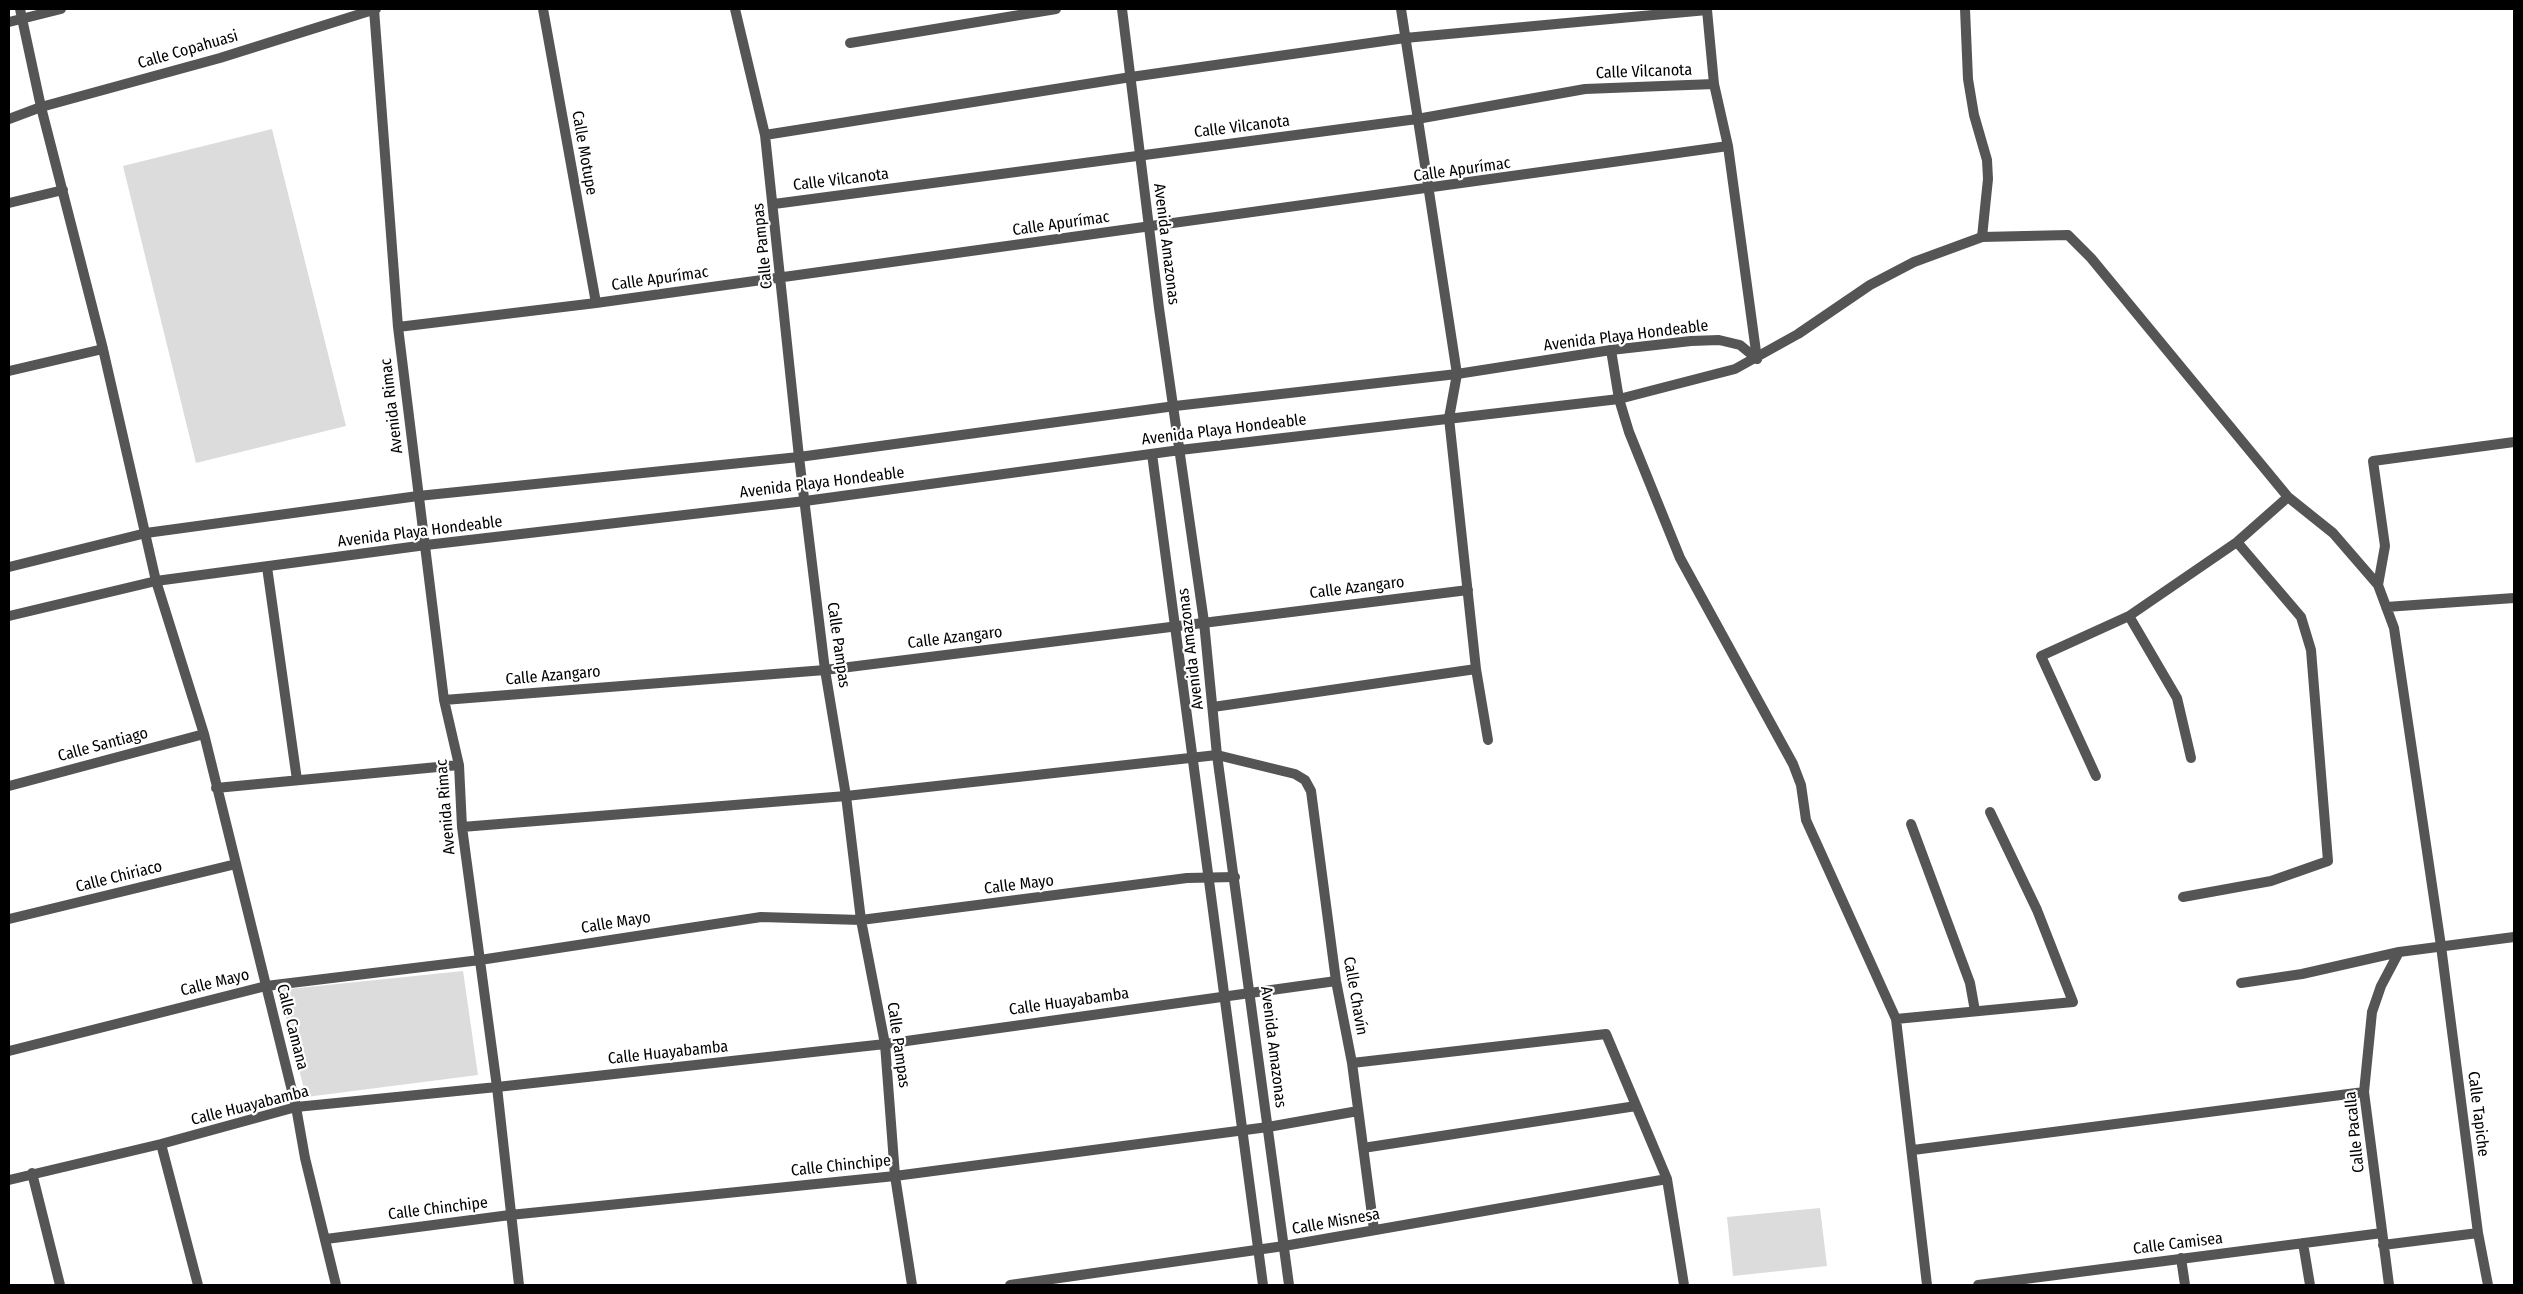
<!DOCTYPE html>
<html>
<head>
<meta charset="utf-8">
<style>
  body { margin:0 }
  #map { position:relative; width:2523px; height:1294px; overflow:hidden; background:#fff; font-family:"Fira Sans Condensed",sans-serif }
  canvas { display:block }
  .frame { position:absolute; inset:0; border:10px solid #000; pointer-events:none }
</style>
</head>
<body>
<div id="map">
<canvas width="2523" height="1294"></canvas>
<div class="frame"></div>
</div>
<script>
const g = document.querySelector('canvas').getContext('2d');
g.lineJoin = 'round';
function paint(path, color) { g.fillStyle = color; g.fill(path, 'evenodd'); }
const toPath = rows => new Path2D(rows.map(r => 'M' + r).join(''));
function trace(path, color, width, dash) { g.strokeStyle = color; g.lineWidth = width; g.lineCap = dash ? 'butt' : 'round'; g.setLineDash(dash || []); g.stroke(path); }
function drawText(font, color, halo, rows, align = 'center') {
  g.font = font + ' "Fira Sans Condensed",sans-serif'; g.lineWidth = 4.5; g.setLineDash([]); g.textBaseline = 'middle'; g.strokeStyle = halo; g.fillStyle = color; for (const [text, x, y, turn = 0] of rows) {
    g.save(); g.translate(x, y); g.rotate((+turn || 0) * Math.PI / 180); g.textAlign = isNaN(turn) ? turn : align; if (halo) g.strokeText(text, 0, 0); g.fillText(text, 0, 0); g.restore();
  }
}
paint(toPath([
  [272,129,346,426,196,463,123,166],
  [463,971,478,1075,306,1097,279,990],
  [1820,1208,1827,1266,1733,1276,1727,1217]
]), '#dcdcdc');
trace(toPath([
  [20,9,41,107,103,349,156,581,204,734,296,1107,305,1158,336,1285],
  [374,9,398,327,444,700,459,765,462,827,497,1087,519,1285],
  [543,9,596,303],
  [735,9,765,135,799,457,825,670,846,796,861,920,885,1044,895,1176,912,1285],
  [1401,9,1457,374,1449,418,1476,669,1488,740],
  [1965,9,1968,79,1974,115,1987,160,1988,179,1982,237,2068,235,2091,258,2288,497,2333,533,2378,585,2394,628,2441,946,2478,1233,2488,1285],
  [9,22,61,9],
  [850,43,1056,9],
  [9,119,41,107,220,58,376,9],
  [765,135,1131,77,1405,38,1707,10,1714,84,1728,146,1757,359],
  [9,203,63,190],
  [774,204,1417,119,1585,89,1714,84],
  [398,327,596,303,1728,146],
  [1611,350,1619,399,1629,432,1680,558,1793,764,1801,785,1806,820,1896,1019,1927,1285],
  [9,371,103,349],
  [267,567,297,780],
  [2378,585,2385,546,2373,461,2514,442],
  [2386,607,2514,598],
  [2129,616,2177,698,2191,758],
  [444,700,825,670,1468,590],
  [1213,707,1476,669],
  [2096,776,2041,656,2129,616,2237,542,2288,497],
  [9,786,204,734],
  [216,788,459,765],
  [1911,824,1970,983,1975,1011],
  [462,827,846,796,1217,755,1295,774,1305,780,1311,791,1336,981,1352,1063,1374,1230],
  [2183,897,2271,881,2328,861,2311,650,2301,617,2237,542],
  [9,919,236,864],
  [2241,983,2302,974,2399,952,2514,937],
  [1896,1019,2073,1002,2037,910,1990,812],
  [9,1051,266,986,480,960,761,917,861,920,1187,878,1235,877],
  [1352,1063,1606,1034,1667,1179,1684,1285],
  [161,1144,198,1285],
  [1363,1148,1636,1106],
  [1913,1150,2364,1092],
  [32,1173,60,1285],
  [9,1180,161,1144,296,1107,497,1087,885,1044,1336,981],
  [326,1239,510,1215,895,1176,1268,1127,1358,1111],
  [2303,1243,2310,1285],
  [2383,1245,2478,1233],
  [2181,1258,2185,1285],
  [1010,1285,1284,1246,1667,1179],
  [1978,1285,2382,1233],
  [2389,1285,2364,1092,2372,1012,2381,986,2399,952]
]), '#555', 10);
trace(toPath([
  [1122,9,1159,308,1204,622,1217,755,1289,1285],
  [1152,454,1263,1285],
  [9,567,146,533,418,496,799,457,1175,406,1457,374,1611,350,1691,341,1719,340,1740,345,1757,359],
  [9,616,156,581,426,545,805,501,1180,450,1619,399,1735,369,1798,334,1870,285,1914,262,1982,237]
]), '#555', 10);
drawText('16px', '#000', '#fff', [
  ["Calle Copahuasi",188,50,-16],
  ["Calle Vilcanota",1644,72,-2],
  ["Calle Vilcanota",1242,127,-7],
  ["Calle Motupe",584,153,80],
  ["Calle Apurímac",1462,170,-8],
  ["Calle Vilcanota",841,180,-7],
  ["Calle Apurímac",1061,224,-8],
  ["Avenida Amazonas",1166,244,83],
  ["Calle Pampas",763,246,-96],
  ["Calle Apurímac",660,279,-8],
  ["Avenida Playa Hondeable",1626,336,-7],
  ["Avenida Rimac",392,406,-97],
  ["Avenida Playa Hondeable",1224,430,-7],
  ["Avenida Playa Hondeable",822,483,-7],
  ["Avenida Playa Hondeable",420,532,-7],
  ["Calle Azangaro",1357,588,-7],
  ["Calle Azangaro",955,638,-7],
  ["Calle Pampas",838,645,82],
  ["Avenida Amazonas",1191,649,-97],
  ["Calle Azangaro",553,676,-5],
  ["Calle Santiago",103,745,-15],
  ["Avenida Rimac",446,807,-95],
  ["Calle Chiriaco",119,877,-14],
  ["Calle Mayo",1019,885,-7],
  ["Calle Mayo",616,923,-9],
  ["Calle Mayo",215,983,-14],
  ["Calle Chavín",1355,996,80],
  ["Calle Huayabamba",1069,1002,-8],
  ["Calle Camana",292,1027,76],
  ["Calle Pampas",898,1045,82],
  ["Avenida Amazonas",1273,1047,83],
  ["Calle Huayabamba",668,1053,-6],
  ["Calle Huayabamba",250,1106,-14],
  ["Calle Tapiche",2478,1114,83],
  ["Calle Pacalla",2355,1132,-96],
  ["Calle Chinchipe",841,1166,-6],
  ["Calle Chinchipe",438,1209,-7],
  ["Calle Misnesa",1336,1222,-10],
  ["Calle Camisea",2178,1244,-7]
]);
</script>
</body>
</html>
